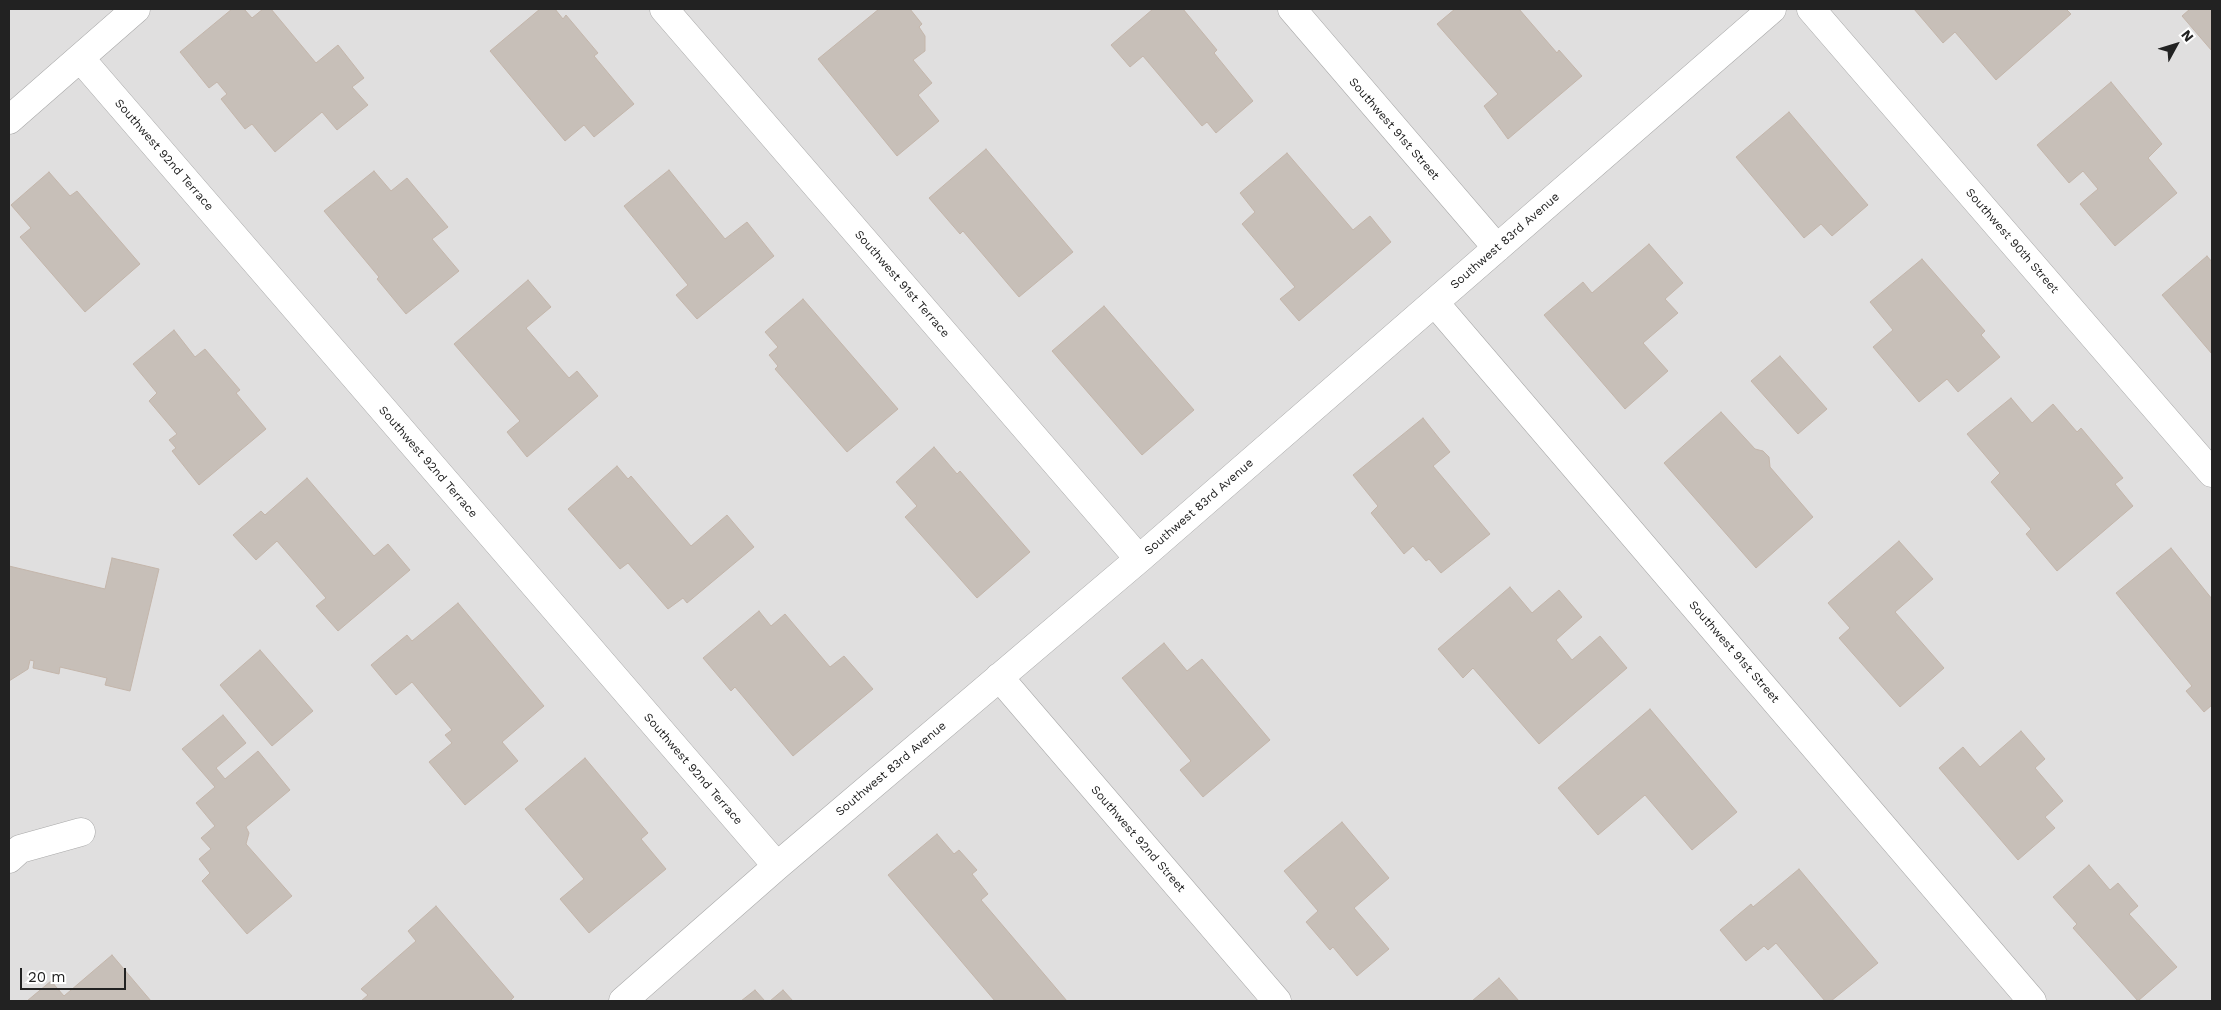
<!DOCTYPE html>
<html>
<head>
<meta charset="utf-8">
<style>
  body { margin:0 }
  #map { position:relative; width:2221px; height:1010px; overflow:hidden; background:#f2efe9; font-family:"Work Sans",sans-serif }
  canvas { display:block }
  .frame { position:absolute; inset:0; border:10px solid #222; pointer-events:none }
  .north { position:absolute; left:2151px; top:20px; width:50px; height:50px; -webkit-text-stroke:4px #fff; paint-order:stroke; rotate:51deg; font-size:14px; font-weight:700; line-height:20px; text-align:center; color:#222 }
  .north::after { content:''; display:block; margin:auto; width:18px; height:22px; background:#222; clip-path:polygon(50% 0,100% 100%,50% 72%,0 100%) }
  .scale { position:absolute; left:20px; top:968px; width:106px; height:22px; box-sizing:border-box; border:2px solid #222; border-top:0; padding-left:6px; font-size:15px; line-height:18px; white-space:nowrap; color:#222; -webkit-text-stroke:4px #fff; paint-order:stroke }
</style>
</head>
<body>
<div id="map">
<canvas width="2221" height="1010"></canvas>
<div class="frame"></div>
<div class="north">N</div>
<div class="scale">20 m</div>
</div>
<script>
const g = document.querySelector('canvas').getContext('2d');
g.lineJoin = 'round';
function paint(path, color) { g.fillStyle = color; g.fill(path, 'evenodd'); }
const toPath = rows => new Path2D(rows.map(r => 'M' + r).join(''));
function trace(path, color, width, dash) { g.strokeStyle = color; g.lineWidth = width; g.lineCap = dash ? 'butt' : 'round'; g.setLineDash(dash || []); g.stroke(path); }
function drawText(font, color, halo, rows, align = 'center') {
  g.font = font + ' "Work Sans",sans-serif'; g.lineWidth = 4; g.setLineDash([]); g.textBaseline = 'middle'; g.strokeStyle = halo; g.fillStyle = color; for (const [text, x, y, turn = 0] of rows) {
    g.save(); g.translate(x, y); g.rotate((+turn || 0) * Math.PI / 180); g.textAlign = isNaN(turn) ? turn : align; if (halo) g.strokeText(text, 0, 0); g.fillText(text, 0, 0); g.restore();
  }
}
paint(toPath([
  [9,9,2212,9,2212,1001,9,1001]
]), '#e0dfdf');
const building = toPath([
  [232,9,244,9,252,18,263,9,271,9,316,63,338,45,364,78,352,87,368,105,337,130,322,112,275,152,252,124,245,129,221,99,227,94,217,82,209,88,180,52,232,9],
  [540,9,555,9,563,19,566,15,598,53,594,56,634,104,594,137,584,125,565,141,490,51,540,9],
  [879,9,910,9,922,24,919,27,925,36,925,51,913,60,932,83,918,95,939,121,897,156,818,59,879,9],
  [1153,9,1183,9,1217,50,1214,53,1253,101,1216,133,1207,122,1202,126,1143,56,1130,67,1111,45,1153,9],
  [1455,9,1519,9,1557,53,1559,50,1582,76,1508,139,1484,106,1498,94,1437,24,1455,9],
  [1914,9,2066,9,2071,14,1996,80,1955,32,1943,43,1914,9],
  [2190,9,2212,9,2212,51,2182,16,2190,9],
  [2111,82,2162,144,2148,158,2177,193,2115,246,2080,204,2098,189,2083,171,2069,183,2037,145,2111,82],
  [1789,112,1868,205,1832,236,1821,224,1804,238,1736,157,1789,112],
  [986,149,1073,252,1019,297,963,231,960,234,929,198,986,149],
  [1287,153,1353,230,1370,216,1391,242,1299,321,1280,299,1295,287,1242,224,1255,212,1240,193,1287,153],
  [669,170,725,239,747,222,774,256,697,319,676,295,688,285,624,206,669,170],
  [374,171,391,191,407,178,448,227,432,239,459,271,406,314,377,279,379,277,324,211,374,171],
  [49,172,70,196,77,191,140,264,85,312,20,237,31,228,11,205,49,172],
  [1649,244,1683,283,1665,299,1678,313,1643,343,1668,371,1625,409,1544,315,1583,282,1592,293,1649,244],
  [2207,256,2212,262,2212,354,2162,295,2207,256],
  [1922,259,1985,331,1981,335,2000,357,1958,392,1947,379,1919,402,1873,347,1893,330,1870,302,1922,259],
  [528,280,551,307,526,328,569,378,577,371,598,396,527,457,507,432,520,421,454,344,528,280],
  [803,299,898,409,847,452,775,369,778,366,769,355,778,347,765,332,803,299],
  [1104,306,1194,410,1142,455,1052,351,1104,306],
  [174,330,195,357,205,349,240,390,236,393,266,429,199,485,172,451,176,448,169,440,177,434,149,401,157,393,133,364,174,330],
  [1780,356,1827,409,1798,434,1751,381,1780,356],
  [2011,398,2032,423,2053,404,2077,432,2081,428,2123,478,2115,484,2133,506,2057,571,2026,534,2031,529,1991,482,2000,473,1967,434,2011,398],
  [1721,412,1755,449,1763,451,1769,457,1770,467,1813,517,1756,568,1664,463,1721,412],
  [1423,418,1450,452,1433,466,1490,534,1441,573,1429,559,1426,561,1413,546,1404,554,1371,513,1378,506,1353,475,1423,418],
  [934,447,957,474,960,471,1030,552,977,598,905,517,917,506,896,482,934,447],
  [617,466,628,479,631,476,691,546,727,515,754,547,687,603,683,598,668,609,628,563,620,569,568,509,617,466],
  [307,478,374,556,388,544,410,570,338,631,316,606,326,598,277,541,256,560,233,535,261,511,265,515,307,478],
  [1899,541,1933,579,1895,612,1944,668,1900,707,1839,638,1850,628,1828,603,1899,541],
  [2171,548,2212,599,2212,705,2204,712,2186,691,2192,686,2116,593,2171,548],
  [112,558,159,569,130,691,105,685,107,678,60,667,59,674,33,668,34,661,30,660,28,669,9,681,9,566,105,589,112,558],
  [1510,587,1532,613,1559,590,1582,617,1556,640,1572,660,1600,636,1627,668,1539,744,1473,668,1463,678,1438,649,1510,587],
  [458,603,544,706,502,742,518,761,465,805,429,762,452,743,445,735,452,730,412,682,396,695,371,665,407,635,412,641,458,603],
  [759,611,771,626,785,614,830,667,844,656,873,689,793,756,735,687,731,691,703,658,759,611],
  [1164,643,1187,671,1202,659,1270,740,1203,797,1180,770,1191,761,1122,678,1164,643],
  [260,650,313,711,272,746,220,685,260,650],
  [1650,709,1737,812,1692,850,1645,795,1598,835,1558,788,1650,709],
  [223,715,246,743,216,768,225,779,258,751,290,790,246,827,249,833,246,844,292,896,247,934,202,881,210,873,199,859,211,849,201,838,215,826,196,803,215,787,182,749,223,715],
  [2021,731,2045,759,2035,768,2063,801,2045,817,2055,828,2018,860,1939,768,1963,747,1980,767,2021,731],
  [585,758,648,833,641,839,666,869,589,933,560,899,584,879,525,809,585,758],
  [1342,822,1389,878,1354,908,1389,949,1357,976,1333,947,1330,950,1306,922,1318,911,1284,871,1342,822],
  [937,834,954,854,959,850,977,870,972,874,988,894,981,900,1067,1001,995,1001,888,875,937,834],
  [2089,865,2110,890,2118,883,2138,906,2129,914,2177,967,2138,1001,2073,928,2077,924,2053,897,2089,865],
  [1799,869,1878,963,1831,1001,1825,1001,1776,943,1768,950,1764,946,1746,961,1720,930,1751,904,1753,907,1799,869],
  [436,906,514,997,510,1001,361,1001,368,995,361,989,416,941,408,931,436,906],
  [112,955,151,1001,27,1001,51,981,64,996,112,955],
  [1499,978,1519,1001,1472,1001,1499,978],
  [755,990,765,1001,741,1001,755,990],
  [783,990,793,1001,770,1001,783,990]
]);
paint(building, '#c7bfb8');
trace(building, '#c4b6ab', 1);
const street = toPath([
  [664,9,1139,559],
  [1292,9,1497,248],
  [1811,9,2212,473],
  [80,58,777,866],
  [9,120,136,9],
  [1435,303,2032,1001],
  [999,677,1277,1001],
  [9,859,20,849,81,832],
  [623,1001,777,866,1139,559,1772,9]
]);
trace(street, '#a9a9a9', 29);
trace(street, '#fff', 28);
drawText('12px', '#222', '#fff', [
  ["Southwest 91st Street",1394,129,49],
  ["Southwest 92nd Terrace",164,155,49],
  ["Southwest 83rd Avenue",1505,241,-41],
  ["Southwest 90th Street",2012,241,49],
  ["Southwest 91st Terrace",902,284,49],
  ["Southwest 92nd Terrace",428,462,49],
  ["Southwest 83rd Avenue",1199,507,-41],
  ["Southwest 91st Street",1734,652,49],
  ["Southwest 92nd Terrace",693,769,49],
  ["Southwest 83rd Avenue",891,769,-40],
  ["Southwest 92nd Street",1138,839,49]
]);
</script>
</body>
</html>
